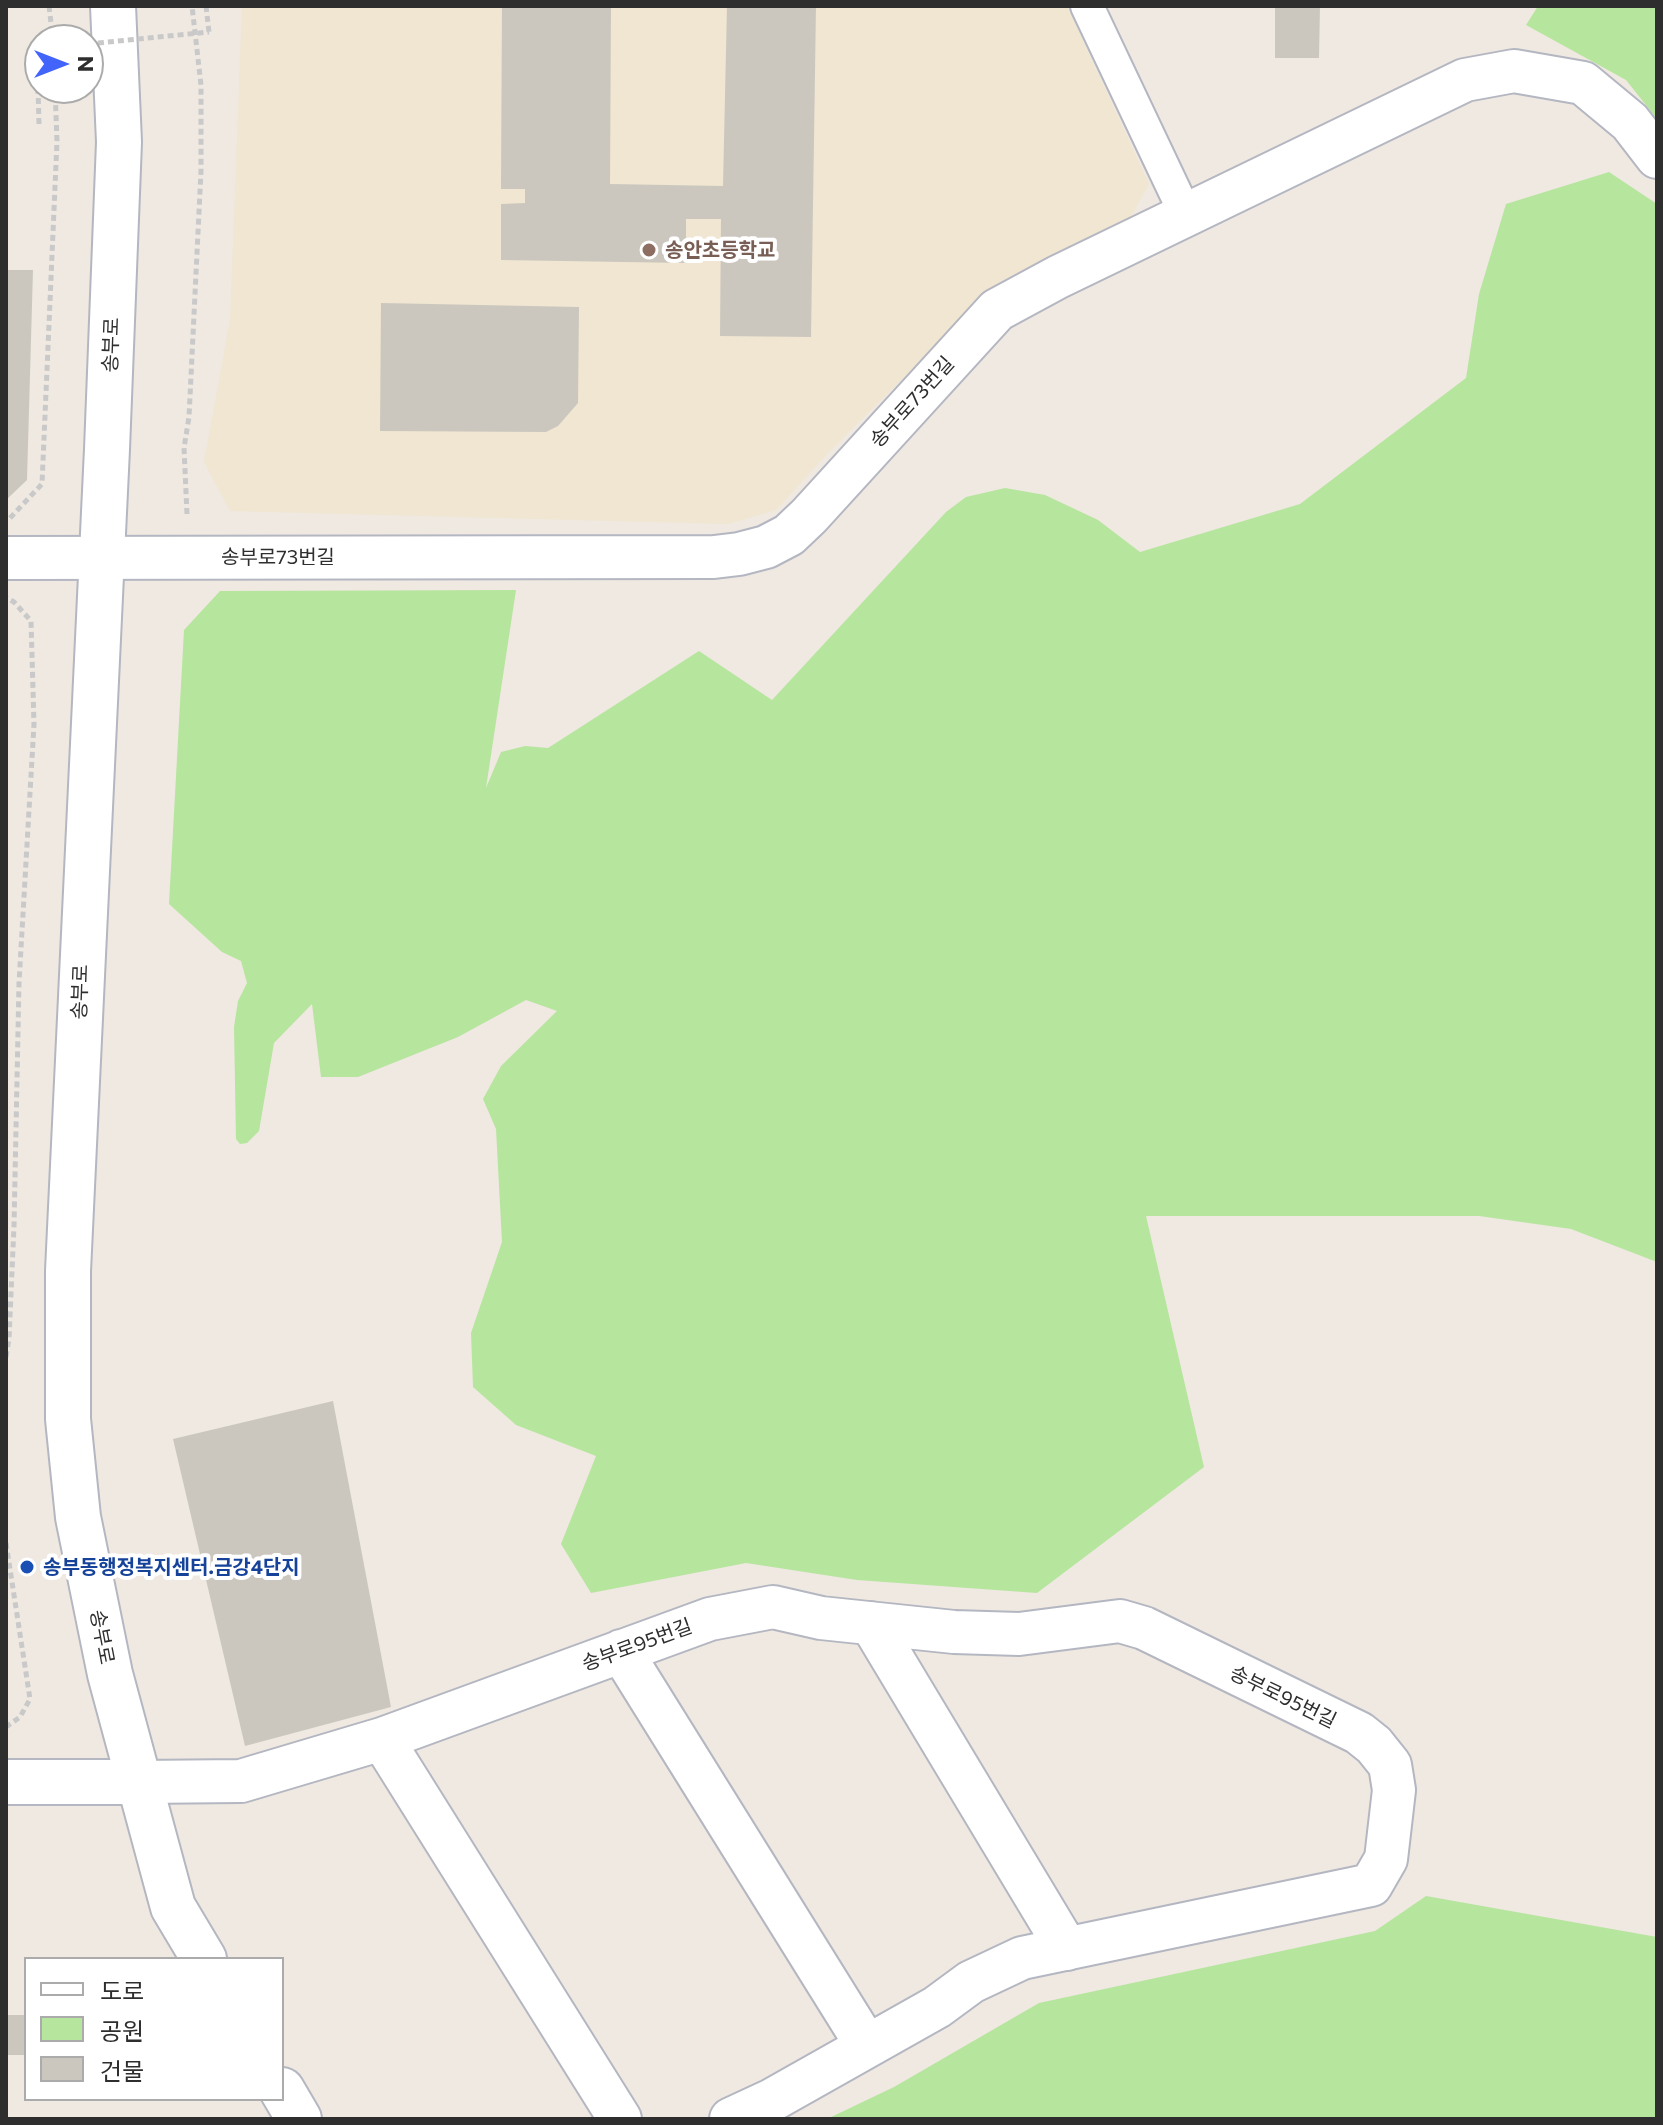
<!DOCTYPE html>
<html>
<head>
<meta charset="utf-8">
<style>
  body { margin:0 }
  #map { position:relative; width:1663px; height:2125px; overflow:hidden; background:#efe9e1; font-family:Commissioner,"Noto Sans KR",sans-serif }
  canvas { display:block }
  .frame { position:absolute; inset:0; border:8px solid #2e2e2e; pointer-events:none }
  .legend { position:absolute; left:24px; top:1957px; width:260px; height:144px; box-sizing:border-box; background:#fff; border:2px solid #ababab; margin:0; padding:10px 14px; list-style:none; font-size:24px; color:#2e2e2e }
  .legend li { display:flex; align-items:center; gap:16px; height:40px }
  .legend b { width:40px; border:2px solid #ababab }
  .north { position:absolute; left:24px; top:24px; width:80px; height:80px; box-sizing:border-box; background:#fff; border:2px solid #ababab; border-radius:50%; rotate:90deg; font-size:22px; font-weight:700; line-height:32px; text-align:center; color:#2e2e2e }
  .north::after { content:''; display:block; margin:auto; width:28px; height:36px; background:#4264fb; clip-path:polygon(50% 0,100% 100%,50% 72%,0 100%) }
</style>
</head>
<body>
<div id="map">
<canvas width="1663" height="2125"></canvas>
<div class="frame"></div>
<ul class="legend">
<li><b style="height:10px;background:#fff"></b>도로</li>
<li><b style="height:22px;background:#b6e59e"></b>공원</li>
<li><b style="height:22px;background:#cbc7bf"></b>건물</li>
</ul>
<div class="north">N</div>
</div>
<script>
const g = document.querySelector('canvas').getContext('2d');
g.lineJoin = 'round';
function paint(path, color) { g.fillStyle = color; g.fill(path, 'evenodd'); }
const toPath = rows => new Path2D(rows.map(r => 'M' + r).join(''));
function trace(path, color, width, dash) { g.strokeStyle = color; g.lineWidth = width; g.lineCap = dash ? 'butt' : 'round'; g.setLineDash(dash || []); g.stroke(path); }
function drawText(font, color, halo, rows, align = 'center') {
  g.font = font + ' Commissioner,"Noto Sans KR",sans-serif'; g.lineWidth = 8; g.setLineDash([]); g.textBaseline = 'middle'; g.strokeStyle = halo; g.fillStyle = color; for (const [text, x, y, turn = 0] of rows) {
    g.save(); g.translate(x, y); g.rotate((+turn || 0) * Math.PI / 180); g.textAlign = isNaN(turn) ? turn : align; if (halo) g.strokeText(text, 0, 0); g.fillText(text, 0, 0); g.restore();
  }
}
paint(toPath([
  [242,6,1067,6,1149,184,1129,220,1001,281,828,453,776,510,728,524,230,511,204,462,230,320]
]), '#f0e6d1');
paint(toPath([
  [1538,6,1657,6,1657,119,1626,80,1526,25],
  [1609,172,1657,204,1657,1262,1571,1229,1479,1216,1146,1216,1204,1467,1037,1593,857,1580,746,1563,591,1593,561,1544,596,1456,516,1425,473,1387,471,1333,502,1242,496,1129,483,1099,501,1066,557,1011,526,1000,458,1037,358,1077,321,1077,312,1004,274,1043,259,1131,247,1143,240,1144,236,1139,234,1027,238,1001,247,983,241,961,222,952,169,904,184,630,220,591,516,590,486,788,501,752,525,746,548,748,699,651,772,700,946,512,966,497,1005,488,1045,495,1098,520,1140,552,1300,504,1466,378,1479,294,1506,204],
  [1426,1896,1657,1937,1657,2119,827,2119,894,2087,1039,2003,1375,1931]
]), '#b6e59e');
paint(toPath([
  [502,6,611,6,610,184,723,186,727,6,816,6,811,337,720,336,721,219,686,219,686,263,501,260,501,204,525,203,525,189,501,189],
  [1275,6,1320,6,1319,58,1275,58],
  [6,270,33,270,27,480,6,500],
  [381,303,579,307,578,403,558,426,546,432,380,431],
  [333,1401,391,1707,245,1746,173,1439],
  [6,2015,25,2015,25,2055,6,2055]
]), '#cbc7bf');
const pedestrian = toPath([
  [1087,6,1186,215]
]);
const minor = toPath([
  [6,558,714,557,739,554,766,547,789,535,809,516,997,310,1058,277,1465,80,1514,71,1583,83,1630,122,1657,157],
  [871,1623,1067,1949],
  [621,1651,867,2046],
  [382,1739,620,2119],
  [138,1782,241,1781,382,1739,710,1619,773,1607,821,1618,954,1632,1019,1634,1120,1621,1144,1628,1359,1733,1374,1745,1390,1765,1394,1790,1386,1859,1371,1885,1022,1958,971,1982,937,2007,772,2100,731,2119]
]);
const tertiary = toPath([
  [113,6,119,142,107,449,68,1271,68,1419,78,1517,110,1674,173,1907,204,1959],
  [6,1782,138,1782],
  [282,2090,299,2119]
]);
trace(pedestrian, '#b4b7c1', 36);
trace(minor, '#b4b7c1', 46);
trace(tertiary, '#b4b7c1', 48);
trace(toPath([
  [49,6,53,40],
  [206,6,209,32],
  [39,124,37,49,40,48],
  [187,514,184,448,189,417,201,171,201,85,192,6],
  [10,518,42,484,57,141,55,88],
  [6,1357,9,1339,14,1226,19,983,34,724,31,621,14,602,7,598],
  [6,1543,30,1699,20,1717,6,1727]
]), '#c9c9c9', 5, [6, 4]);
trace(pedestrian, '#fff', 32);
trace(minor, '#fff', 42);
trace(tertiary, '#fff', 44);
trace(toPath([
  [88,44,209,32]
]), '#c9c9c9', 5, [6, 4]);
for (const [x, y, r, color] of [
  [649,250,8,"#8d6e63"],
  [27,1567,8,"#1a4fb4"]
]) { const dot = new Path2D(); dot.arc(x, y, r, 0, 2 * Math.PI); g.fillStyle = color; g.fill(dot); trace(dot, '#fff', 3); }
drawText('bold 20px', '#785e54', '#fff', [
  ["송안초등학교",665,250]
], 'left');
drawText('20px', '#2e2e2e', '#fff', [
  ["송부로",111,345,-88],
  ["송부로73번길",912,402,-48],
  ["송부로73번길",278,557],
  ["송부로",80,992,-88],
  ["송부로",102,1637,79],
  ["송부로95번길",637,1645,-20],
  ["송부로95번길",1283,1697,26]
]);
drawText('bold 20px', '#164399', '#fff', [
  ["송부동행정복지센터.금강4단지",43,1567]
], 'left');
</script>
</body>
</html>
